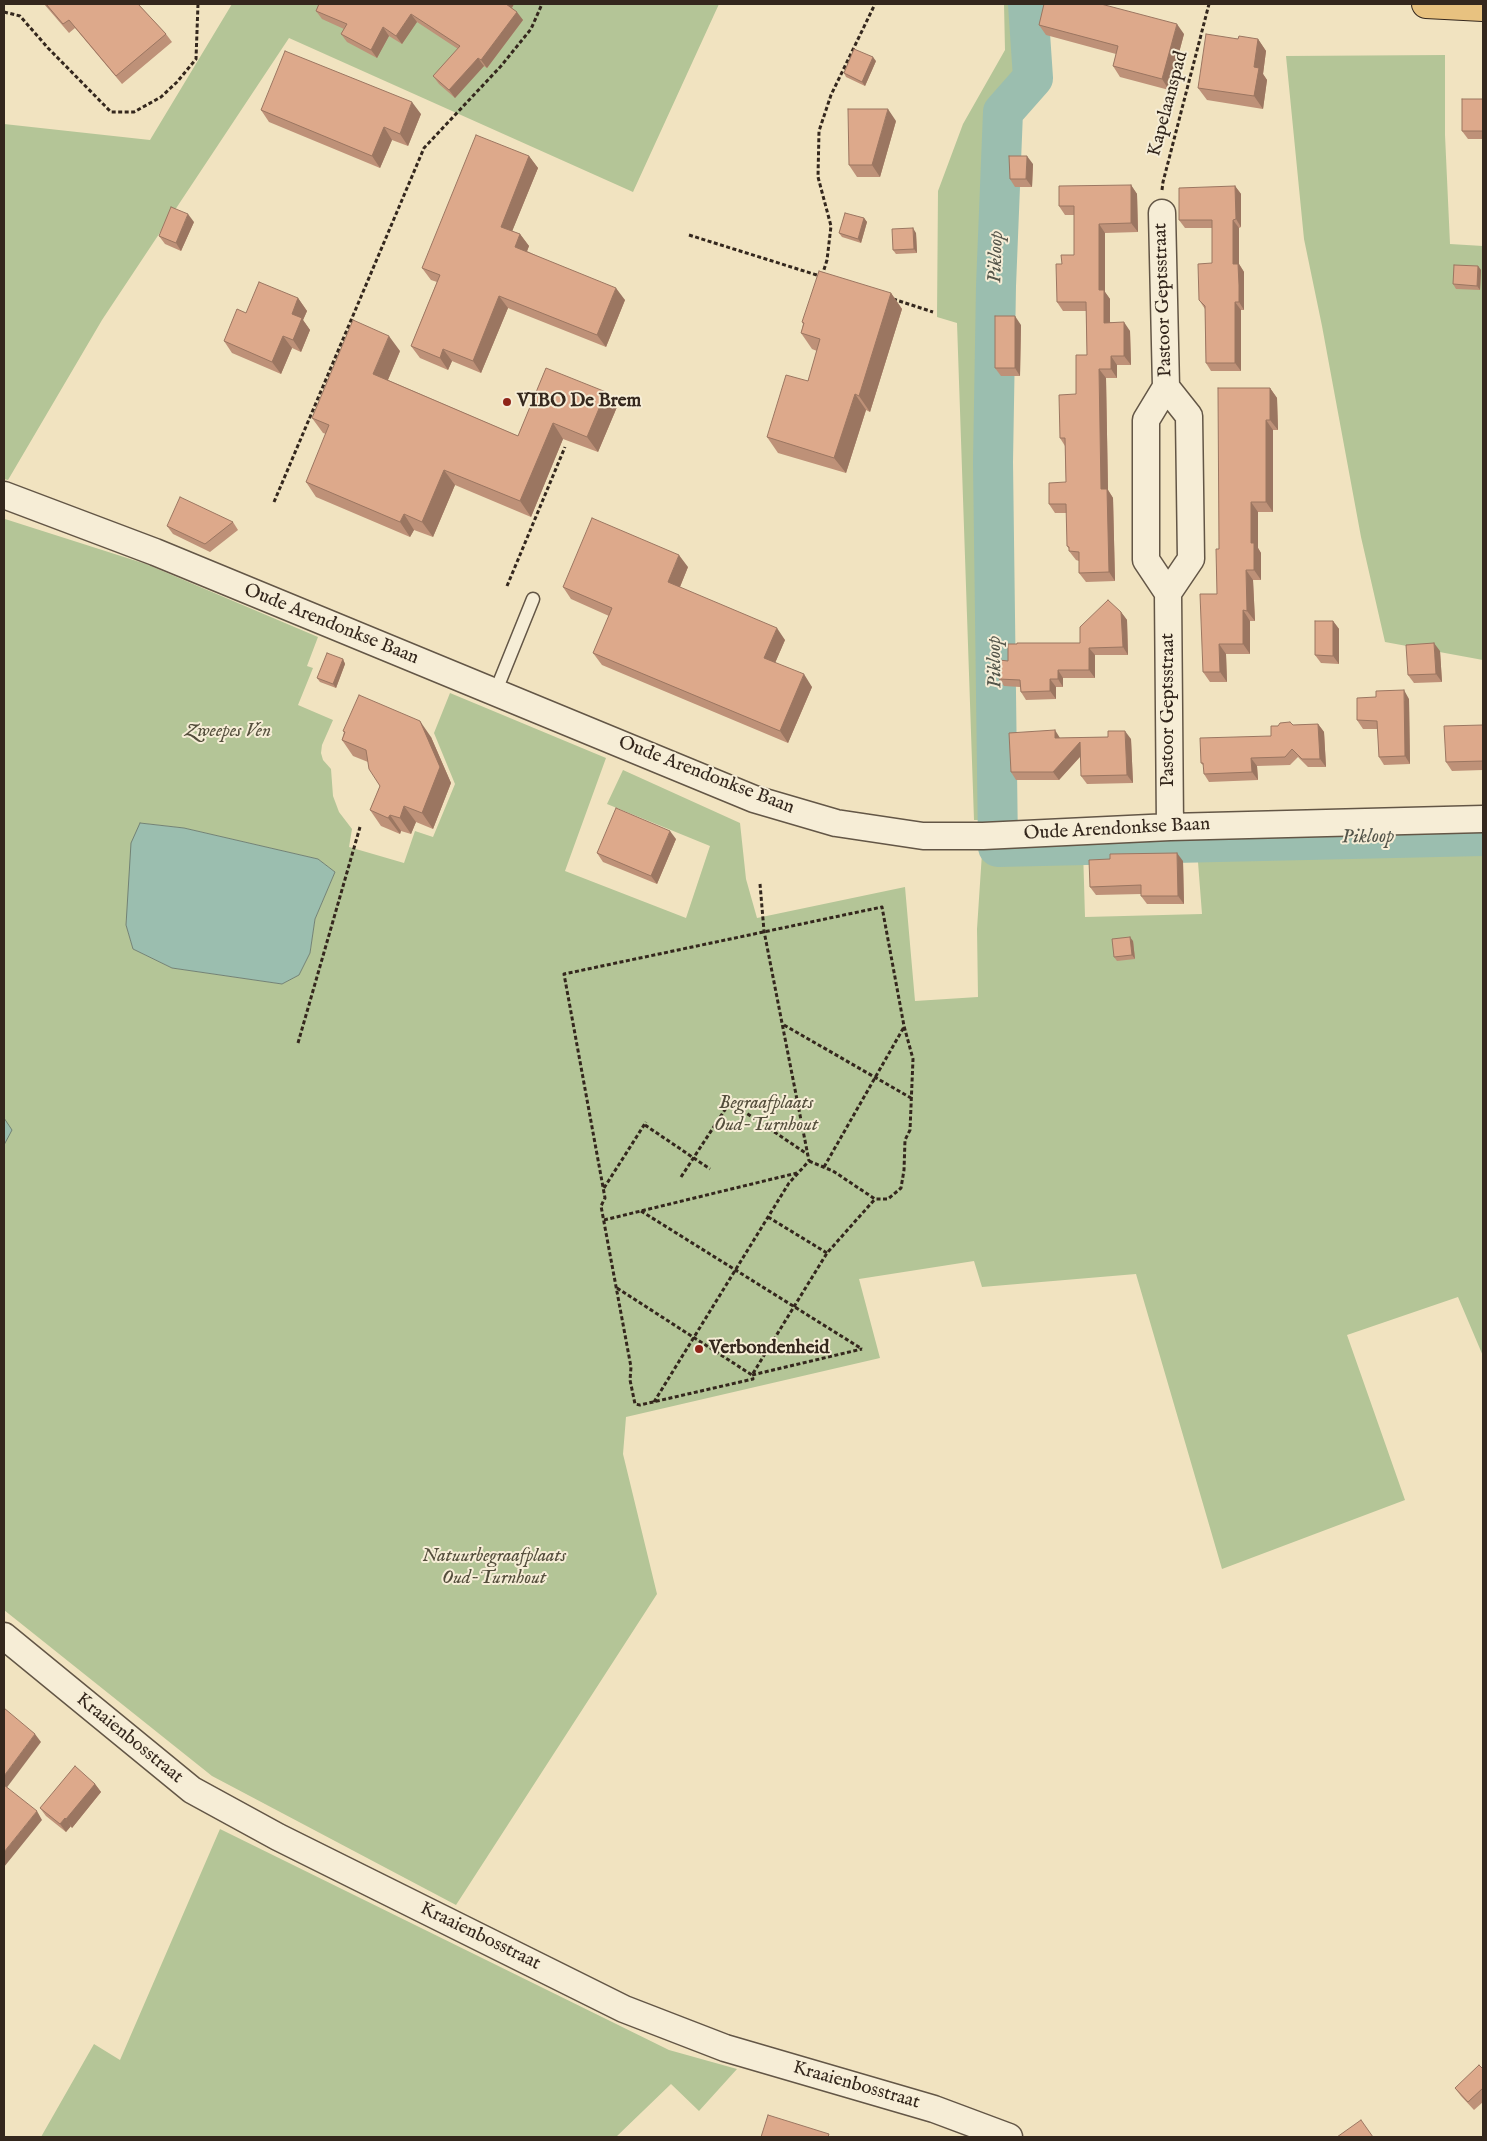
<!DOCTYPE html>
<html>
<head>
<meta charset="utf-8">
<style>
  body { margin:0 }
  #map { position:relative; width:1487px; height:2141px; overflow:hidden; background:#f1e3c0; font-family:"IM FELL English",serif }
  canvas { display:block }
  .frame { position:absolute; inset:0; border:5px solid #34271d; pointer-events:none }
</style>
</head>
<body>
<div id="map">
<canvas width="1487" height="2141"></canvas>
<div class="frame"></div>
</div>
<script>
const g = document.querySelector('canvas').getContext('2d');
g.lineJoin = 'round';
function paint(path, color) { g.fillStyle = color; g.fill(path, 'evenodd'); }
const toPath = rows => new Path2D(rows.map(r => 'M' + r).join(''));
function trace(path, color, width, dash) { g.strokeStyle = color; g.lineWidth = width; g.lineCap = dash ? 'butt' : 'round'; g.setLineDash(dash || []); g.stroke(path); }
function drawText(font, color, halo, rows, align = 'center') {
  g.font = font + ' "IM FELL English",serif'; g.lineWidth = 4; g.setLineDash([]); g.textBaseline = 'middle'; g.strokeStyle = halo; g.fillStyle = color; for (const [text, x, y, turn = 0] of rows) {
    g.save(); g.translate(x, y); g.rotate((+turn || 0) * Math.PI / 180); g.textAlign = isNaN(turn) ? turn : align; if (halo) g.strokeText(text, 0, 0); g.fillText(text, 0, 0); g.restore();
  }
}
paint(toPath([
  [232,4,719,4,633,192,289,38,102,320,8,480,4,479,4,124,150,140],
  [1004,4,1028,4,1033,78,1003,112,993,462,997,820,974,820,957,323,937,317,938,191,963,124,1005,50],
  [1445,55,1445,135,1450,244,1483,246,1483,660,1385,642,1361,537,1322,326,1304,239,1286,56],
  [5,519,146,564,318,637,307,666,313,668,298,705,333,720,322,745,321,753,323,760,331,769,333,796,339,812,352,829,349,847,404,863,415,831,433,837,455,784,434,733,450,693,606,758,565,871,686,918,710,846,607,804,623,770,740,823,746,879,757,918,905,887,915,1001,978,997,977,929,982,853,1083,849,1085,917,1202,914,1197,849,1483,845,1483,1356,1458,1297,1347,1335,1405,1500,1222,1569,1136,1274,982,1287,974,1261,859,1279,880,1358,626,1417,623,1454,657,1594,456,1905,212,1776,4,1610,4,1145,11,1130,4,1118],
  [140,823,184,828,318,859,335,872,315,919,310,953,299,975,282,984,172,968,133,949,126,925],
  [220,1829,669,2050,737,2069,699,2111,671,2084,616,2137,41,2137,94,2044,120,2060]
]), '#b4c597');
const water = toPath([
  [140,823,184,828,318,859,335,872,315,919,310,953,299,975,282,984,172,968,133,949,126,925,131,843,140,823],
  [4,1118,12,1130,4,1145,4,1118]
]);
paint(water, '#9bbeaf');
trace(water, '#728275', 1);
trace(toPath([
  [1028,4,1033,78,1003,112,996,286,993,462,998,847,1483,836]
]), '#9bbeaf', 40);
const lane = toPath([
  [495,693,533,599]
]);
const street = toPath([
  [1162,213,1166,387,1189,416,1191,559,1168,593,1170,827],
  [1166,387,1146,420,1146,560,1168,593],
  [4,495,155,552,754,799,836,823,923,836,983,836,1170,827,1483,819],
  [4,1636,192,1790,278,1837,624,2009,725,2048,934,2109,1009,2137]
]);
const primary = toPath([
  [1426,4,1483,7]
]);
trace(lane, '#635646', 15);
trace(street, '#635646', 29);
trace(primary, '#34271d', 30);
trace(toPath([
  [4,12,20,16,48,48,111,112,134,112,161,97,177,82,196,59,198,4],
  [1162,190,1163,182,1209,4],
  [689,235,820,276],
  [822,276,827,260,831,226,818,177,819,131,831,95,875,4],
  [893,299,933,312],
  [274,502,424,148,501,66,531,29,542,4],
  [507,586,565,447],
  [760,884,764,931,809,1161],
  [784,1025,911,1098],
  [298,1043,360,827],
  [645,1125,710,1169],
  [809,1161,833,1171,875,1199,888,1199,901,1188,904,1170,905,1140,910,1130,913,1059,904,1026,882,907,564,974,605,1198,601,1206,631,1367,630,1380,635,1404,640,1405,753,1379,752,1375,862,1349],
  [824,1167,904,1027],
  [681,1177,730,1102,807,1154],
  [604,1188,646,1122],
  [641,1211,862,1349],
  [768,1217,827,1253],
  [604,1220,797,1173],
  [617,1288,752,1375,827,1253,875,1199],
  [654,1402,789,1183,809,1161]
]), '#34271d', 3, [4, 2.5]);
trace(lane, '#f6edd6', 12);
trace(street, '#f6edd6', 26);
trace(primary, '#e8c280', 28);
paint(toPath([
  [44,4,138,4,166,34,172,42,122,84,75,28,69,33],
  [319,4,514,4,512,8,523,20,487,68,484,66,455,98,439,84,433,76,458,49,417,22,402,44,389,36,377,58,347,42,341,34,344,29,322,19,316,11],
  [1039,25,1184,34,1169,90,1120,77,1113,66,1116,54,1046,35],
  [1238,39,1258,39,1266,51,1263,74,1267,80,1263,109,1207,100,1198,88],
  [876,61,865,86,846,77,844,73],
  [1483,99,1483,139,1468,139,1462,131],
  [261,110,421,114,408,146,392,140,380,168,269,122],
  [896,121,880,177,857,177,849,165],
  [529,156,538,168,512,231,520,234,529,246,527,251,625,300,606,347,508,308,481,373,452,361,448,370,420,358,411,346,437,282,431,280,422,268],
  [1033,164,1032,187,1015,187,1010,179],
  [1131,185,1137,194,1138,232,1105,233,1105,292,1110,299,1110,322,1130,331,1131,365,1117,365,1117,378,1106,378,1108,490,1113,498,1115,581,1086,582,1079,573,1079,561,1076,560,1069,551,1069,549,1067,546,1067,513,1055,513,1049,504,1066,482,1065,446,1060,438,1076,394,1087,355,1086,311,1063,311,1057,302,1062,264,1074,255,1074,215,1065,215,1059,206],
  [1235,186,1241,194,1241,227,1239,228,1239,264,1244,272,1244,310,1241,310,1241,371,1211,371,1206,363,1205,309,1199,300,1212,263,1212,228,1185,228,1179,220],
  [864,218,867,222,861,243,842,237,839,233],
  [194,222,181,251,165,244,159,236],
  [916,233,917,253,896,254,893,250],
  [1478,266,1481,270,1480,290,1456,289,1453,284],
  [891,293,902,309,870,412,866,410,846,473,778,453,767,437,808,381,817,351,812,349,801,333,803,324,802,322],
  [298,298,307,311,303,320,310,330,301,352,292,348,281,374,232,353,224,341],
  [1021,325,1020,376,1001,376,995,368],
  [400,351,388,380,518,436,546,368,617,407,598,452,563,439,531,517,455,485,433,537,414,530,410,537,316,497,306,482,326,434,323,433,312,418],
  [1270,388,1277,398,1278,430,1273,430,1273,512,1258,512,1258,548,1261,553,1261,580,1253,580,1255,621,1250,621,1250,654,1226,654,1227,682,1210,682,1203,672,1217,594,1219,549],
  [233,522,238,530,210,552,173,534,167,526],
  [688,567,680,587,785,640,775,663,812,687,788,743,602,665,593,653,609,616,571,599,563,587],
  [1121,612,1127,620,1128,655,1095,655,1095,678,1063,678,1063,687,1056,687,1056,699,1026,700,1021,692,1020,687,1004,686,999,679,1008,661,1080,643],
  [1333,621,1339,629,1339,664,1321,663,1315,655],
  [1440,651,1442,682,1414,683,1408,675],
  [343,659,345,664,336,688,320,682,317,678],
  [1409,699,1410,764,1384,765,1379,757,1378,729,1363,729,1357,720],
  [1318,724,1324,732,1326,767,1308,767,1298,757,1290,765,1257,766,1258,780,1209,782,1204,774,1204,766,1201,763,1271,736,1293,725],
  [1483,725,1483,770,1452,771,1446,762],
  [343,731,431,737,451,783,433,829,416,822,411,834,401,831,400,834,381,826,370,810,380,786,368,762,353,756,342,740,344,732],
  [1108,737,1131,739,1133,783,1087,784,1081,776,1081,756,1059,780,1016,780,1011,772,1060,738],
  [676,839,657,884,603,862,597,853],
  [1183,861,1184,904,1147,904,1141,896,1141,894,1096,895,1090,887],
  [1133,941,1135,959,1117,961,1114,957],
  [95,1784,101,1792,72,1828,71,1826,66,1832,46,1816,40,1808],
  [1483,2069,1483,2102,1474,2110,1461,2096,1455,2088]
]), '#be9178');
paint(toPath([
  [505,4,514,4,510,11],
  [517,12,523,20,487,68,481,60],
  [411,14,417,22,402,44,396,36],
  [1177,24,1184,34,1169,90,1162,79],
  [383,27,389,36,377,58,371,50],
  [1258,39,1266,51,1263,74,1267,80,1263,109,1254,96,1254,67],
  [873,57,876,61,865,86,862,82],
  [478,58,484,66,455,98,449,90],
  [412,102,421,114,408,146,400,134],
  [888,109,896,121,880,177,872,165],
  [384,127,392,140,380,168,372,156],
  [529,156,538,168,509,239,501,227],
  [1027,156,1033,164,1032,187,1026,179],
  [1131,185,1137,194,1138,232,1131,223],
  [1235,186,1241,194,1241,227,1236,219],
  [188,214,194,222,181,251,176,243],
  [864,218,867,222,861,243,858,239],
  [1233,220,1239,228,1239,264,1244,272,1244,310,1239,302,1233,264],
  [1099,224,1105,233,1105,292,1110,299,1110,332,1104,323,1099,290],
  [913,228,916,233,917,253,914,249],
  [520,234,529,246,524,259,515,247],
  [1478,266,1481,270,1480,290,1477,286],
  [616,288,625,300,606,347,597,335],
  [891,293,902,309,870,412,859,396],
  [499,296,508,308,481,373,473,361],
  [298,298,307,311,303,320,310,330,301,352,293,340,292,314],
  [1235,302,1241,310,1241,371,1235,363],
  [1015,316,1021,325,1020,376,1015,368],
  [1124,322,1130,331,1131,365,1124,356],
  [283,336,292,348,281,374,272,362],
  [389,336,400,351,384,389,373,374],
  [443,349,452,361,448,370,440,358],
  [1111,356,1117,365,1117,378,1111,369],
  [1099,369,1106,378,1108,490,1113,498,1115,581,1109,572,1101,489],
  [1270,388,1277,398,1278,430,1270,420],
  [606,392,617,407,598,452,587,437],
  [855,394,866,410,846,473,834,458],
  [1266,420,1273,430,1273,512,1266,502],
  [553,423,563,439,531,517,520,501],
  [444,470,455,485,433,537,422,522],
  [1251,502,1258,512,1258,548,1261,553,1261,580,1254,570,1251,543],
  [404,514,414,530,410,537,400,522],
  [679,555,688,567,677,594,668,582],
  [1246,570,1253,580,1255,621,1247,611],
  [1243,610,1250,621,1250,654,1243,644],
  [1121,612,1127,620,1128,655,1123,647],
  [1333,621,1339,629,1339,664,1333,656],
  [777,628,785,640,772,670,764,658],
  [1434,643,1440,651,1442,682,1436,674],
  [1219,644,1226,654,1227,682,1220,672],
  [1089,648,1095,655,1095,678,1089,670],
  [343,659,345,664,336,688,333,684],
  [1058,670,1063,678,1063,687,1058,679],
  [804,674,812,687,788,743,780,731],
  [1050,679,1056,687,1056,699,1050,691],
  [1404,690,1409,699,1410,764,1405,756],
  [420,721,431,737,451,783,433,829,422,813],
  [1318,724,1324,732,1326,767,1320,759],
  [1055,730,1060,738,1061,746,1055,738],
  [1125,731,1131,739,1133,783,1127,775],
  [1080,742,1086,750,1059,780,1053,772],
  [1251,758,1257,766,1258,780,1252,772],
  [404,806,416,822,411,834,400,818],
  [390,815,401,831,400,834,388,818],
  [670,831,676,839,657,884,651,876],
  [1177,853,1183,861,1184,904,1178,896],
  [1130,937,1133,941,1135,959,1132,955],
  [35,1734,41,1742,5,1790,4,1788,4,1776],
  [95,1784,101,1792,72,1828,66,1819],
  [37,1811,42,1820,4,1867,4,1852],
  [65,1818,71,1826,66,1832,60,1824]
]), '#9b7661');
const building = toPath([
  [46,4,138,4,166,34,116,76,69,20,63,24,46,4],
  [319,4,506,4,517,12,481,60,478,58,449,90,433,76,460,46,411,14,396,36,383,27,371,50,341,34,347,24,316,11,319,4],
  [1044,4,1101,4,1177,24,1162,79,1113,66,1118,46,1039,25,1044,4],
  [1206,34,1238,39,1239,36,1258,39,1254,67,1259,68,1254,96,1198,88,1206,34],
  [854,49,873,57,862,82,844,73,854,49],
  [285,51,412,102,400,134,384,127,372,156,261,110,285,51],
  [1462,99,1483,99,1483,131,1462,131,1462,99],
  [848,109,888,109,872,165,849,165,848,109],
  [476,135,529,156,501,227,520,234,515,247,616,288,597,335,499,296,473,361,443,349,440,358,411,346,440,275,422,268,476,135],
  [1009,156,1027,156,1026,179,1010,179,1009,156],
  [1131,185,1131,223,1099,224,1099,290,1104,290,1104,323,1124,322,1124,356,1111,356,1111,369,1099,369,1101,489,1107,489,1109,572,1079,573,1079,552,1069,551,1069,547,1067,546,1066,504,1049,504,1049,483,1066,482,1065,438,1060,438,1059,395,1076,394,1076,355,1087,355,1086,302,1057,302,1056,264,1062,264,1061,255,1074,255,1074,206,1059,206,1059,186,1131,185],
  [1235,186,1236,219,1233,220,1233,264,1238,264,1239,285,1239,302,1235,302,1235,363,1206,363,1205,306,1199,300,1198,264,1212,263,1212,220,1179,220,1179,188,1235,186],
  [171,207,188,214,176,243,159,236,171,207],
  [845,213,864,218,858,239,839,233,845,213],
  [913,228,914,249,893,250,892,229,913,228],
  [1454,265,1478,266,1477,286,1453,284,1454,265],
  [819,271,891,293,859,396,855,394,834,458,767,437,786,375,808,381,820,339,801,333,804,323,802,322,819,271],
  [259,282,298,298,292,314,302,318,293,340,283,336,272,362,224,341,237,309,246,313,259,282],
  [995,316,1015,316,1015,368,995,368,995,316],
  [353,320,389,336,373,374,518,436,546,368,606,392,587,437,553,423,520,501,444,470,422,522,404,514,400,522,306,482,329,425,312,418,353,320],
  [1218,388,1270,388,1270,420,1266,420,1266,502,1251,502,1251,543,1254,543,1254,570,1246,570,1247,611,1243,610,1243,644,1219,644,1220,672,1203,672,1200,594,1217,594,1216,549,1219,549,1218,388],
  [180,497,233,522,205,544,167,526,180,497],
  [592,518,679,555,668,582,777,628,764,658,804,674,780,731,593,653,612,608,563,587,592,518],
  [1108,600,1121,612,1123,647,1089,648,1089,670,1058,670,1058,679,1050,679,1050,691,1021,692,1020,680,999,679,999,660,1008,661,1008,644,1017,644,1017,643,1080,643,1080,627,1108,600],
  [1315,621,1333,621,1333,656,1315,655,1315,621],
  [1434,643,1436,674,1408,675,1406,645,1434,643],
  [327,653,343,659,333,684,317,678,327,653],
  [1404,690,1405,756,1379,757,1377,721,1357,720,1357,698,1376,697,1376,691,1404,690],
  [359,695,420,721,440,767,422,813,404,806,400,818,390,815,388,818,370,810,380,786,369,769,366,750,342,740,345,732,343,731,359,695],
  [1290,722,1293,725,1318,724,1320,759,1302,759,1292,749,1285,757,1251,758,1252,772,1204,774,1203,763,1201,763,1200,738,1271,736,1271,726,1278,726,1280,723,1290,722],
  [1483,725,1483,761,1446,762,1444,726,1483,725],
  [1055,730,1055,738,1108,737,1108,731,1125,731,1127,775,1081,776,1080,742,1053,772,1011,772,1009,733,1055,730],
  [616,808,670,831,651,876,597,853,616,808],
  [1177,853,1178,896,1141,896,1141,885,1090,887,1089,860,1110,859,1110,854,1177,853],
  [1130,937,1132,955,1114,957,1112,939,1130,937],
  [4,1708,35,1734,4,1776,4,1708],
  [75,1766,95,1784,66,1819,65,1818,60,1824,40,1808,75,1766],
  [4,1785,37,1811,4,1852,4,1785],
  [1479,2065,1483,2069,1483,2088,1468,2102,1455,2088,1479,2065],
  [768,2115,829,2134,828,2137,761,2137,768,2115],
  [1361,2120,1373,2137,1337,2137,1361,2120]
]);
paint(building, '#dda98b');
trace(building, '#9b7661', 1);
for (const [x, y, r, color] of [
  [507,402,5,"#8f2418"],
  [699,1349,5,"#8f2418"]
]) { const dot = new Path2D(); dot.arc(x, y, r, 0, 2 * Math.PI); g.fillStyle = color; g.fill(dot); trace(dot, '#f6edd6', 2); }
drawText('19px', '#34271d', '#f6edd6', [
  ["Kapelaanspad",1169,104,-75],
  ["Pastoor Geptsstraat",1164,300,-92],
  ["Oude Arendonkse Baan",331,625,22],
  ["Pastoor Geptsstraat",1169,710,-90],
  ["Oude Arendonkse Baan",706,776,21],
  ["Oude Arendonkse Baan",1117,830,-3],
  ["Kraaienbosstraat",129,1739,39],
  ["Kraaienbosstraat",480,1937,26],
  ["Kraaienbosstraat",856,2086,16]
]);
drawText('bold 19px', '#34271d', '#f6edd6', [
  ["VIBO De Brem",517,402],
  ["Verbondenheid",709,1349]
], 'left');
drawText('italic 19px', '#544e3c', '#f6edd6', [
  ["Zweepes Ven",228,732],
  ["Begraafplaats",766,1104],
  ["Oud-Turnhout",766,1126],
  ["Natuurbegraafplaats",494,1557],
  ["Oud-Turnhout",494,1579]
]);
drawText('italic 20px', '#535449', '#f6edd6', [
  ["Pikloop",997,257,-88],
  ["Pikloop",996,662,-91],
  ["Pikloop",1368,838,-1]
]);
</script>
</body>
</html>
